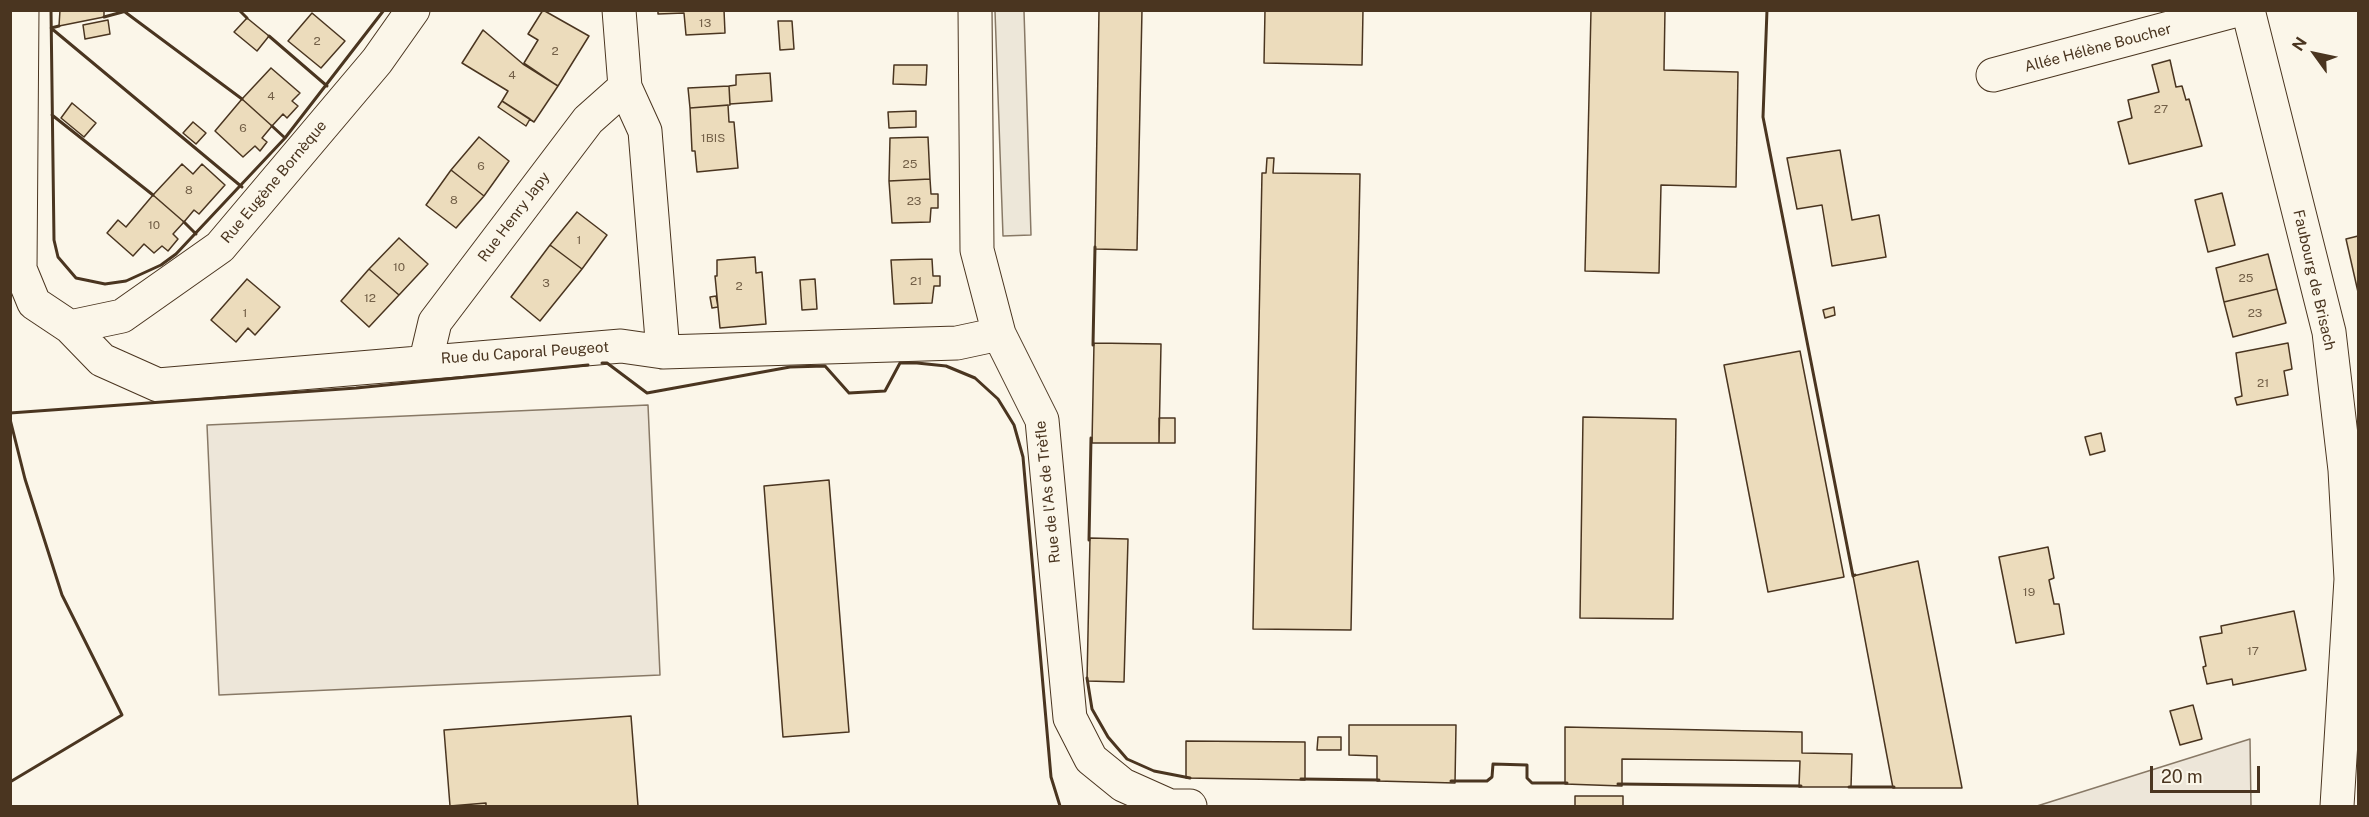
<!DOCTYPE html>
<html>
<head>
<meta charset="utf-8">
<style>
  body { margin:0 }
  #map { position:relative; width:2369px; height:817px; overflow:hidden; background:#fbf6e9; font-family:"Public Sans",sans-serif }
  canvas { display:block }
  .frame { position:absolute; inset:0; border:12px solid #4a3520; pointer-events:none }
  .north { position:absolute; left:2285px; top:24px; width:60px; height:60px; -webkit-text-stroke:4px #fbf6e9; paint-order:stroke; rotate:303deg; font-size:16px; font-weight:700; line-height:24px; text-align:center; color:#4a3520 }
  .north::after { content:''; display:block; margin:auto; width:21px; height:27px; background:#4a3520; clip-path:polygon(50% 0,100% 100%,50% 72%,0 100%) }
  .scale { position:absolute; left:2150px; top:766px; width:110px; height:27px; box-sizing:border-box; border:3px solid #4a3520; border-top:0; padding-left:8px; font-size:18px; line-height:21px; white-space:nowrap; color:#4a3520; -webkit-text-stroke:4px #fbf6e9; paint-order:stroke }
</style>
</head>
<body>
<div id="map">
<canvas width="2369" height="817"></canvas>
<div class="frame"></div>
<div class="north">N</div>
<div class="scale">20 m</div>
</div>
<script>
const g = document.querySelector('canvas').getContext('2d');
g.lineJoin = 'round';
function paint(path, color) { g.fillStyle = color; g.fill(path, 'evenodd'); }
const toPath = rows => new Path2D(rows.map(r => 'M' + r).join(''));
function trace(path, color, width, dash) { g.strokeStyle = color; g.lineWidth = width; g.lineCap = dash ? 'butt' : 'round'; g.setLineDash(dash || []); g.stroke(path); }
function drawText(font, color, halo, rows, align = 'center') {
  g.font = font + ' "Public Sans",sans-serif'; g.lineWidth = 4.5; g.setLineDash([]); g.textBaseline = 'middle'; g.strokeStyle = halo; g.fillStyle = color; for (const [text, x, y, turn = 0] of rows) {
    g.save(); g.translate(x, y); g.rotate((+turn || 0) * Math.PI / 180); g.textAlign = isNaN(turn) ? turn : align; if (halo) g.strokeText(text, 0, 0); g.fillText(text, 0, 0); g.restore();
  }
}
const green = toPath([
  [648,405,660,675,219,695,207,425,648,405],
  [2250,739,2251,806,2037,806,2250,739]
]);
paint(green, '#ede6d9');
trace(green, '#887966', 1.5);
const parking = toPath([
  [995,11,1024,11,1031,235,1003,236,995,11]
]);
paint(parking, '#ede7d9');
trace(parking, '#887966', 1.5);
const building = toPath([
  [60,10,104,10,104,17,59,26,60,10],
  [543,10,589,36,558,86,524,63,538,40,528,34,543,10],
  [658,10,724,10,725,33,686,35,684,13,658,14,658,10],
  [1099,10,1142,10,1137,250,1095,249,1099,10],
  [1265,10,1363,10,1362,65,1264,63,1265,10],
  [1591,10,1665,10,1664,70,1738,72,1736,187,1661,185,1659,273,1585,271,1591,10],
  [312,13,345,41,321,68,288,41,312,13],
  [247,18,269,36,257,51,234,32,247,18],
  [108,20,110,34,85,39,83,25,108,20],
  [778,21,792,21,794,49,780,50,778,21],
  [483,30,523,64,558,86,534,122,502,101,508,91,462,63,483,30],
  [2170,60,2176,87,2182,86,2186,100,2189,99,2202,146,2129,164,2118,122,2132,118,2128,100,2159,92,2152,65,2170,60],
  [894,65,927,65,926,85,893,84,894,65],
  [271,68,300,93,292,101,298,106,287,118,283,114,272,126,242,99,271,68],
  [770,73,772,101,730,104,729,86,736,85,736,75,770,73],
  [729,86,730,105,690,108,688,88,729,86],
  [242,99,272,126,262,138,267,142,260,151,255,146,243,157,215,131,242,99],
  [502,101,530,119,526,126,498,107,502,101],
  [72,103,96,123,84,137,61,118,72,103],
  [728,105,729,122,734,122,738,168,697,172,695,151,692,151,690,108,728,105],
  [916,111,916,127,889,128,888,112,916,111],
  [193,122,206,133,196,144,183,133,193,122],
  [479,137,509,161,484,196,451,170,479,137],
  [928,137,930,179,889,181,890,138,928,137],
  [1840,150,1852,220,1879,215,1886,257,1832,266,1822,205,1797,209,1787,158,1840,150],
  [1267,158,1274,158,1273,173,1360,174,1351,630,1253,629,1262,173,1266,173,1267,158],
  [182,164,193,174,202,164,225,185,199,214,194,210,184,222,153,195,182,164],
  [451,170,484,196,456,228,426,205,451,170],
  [930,179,931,194,938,194,938,208,931,208,930,222,892,223,889,181,930,179],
  [2222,193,2235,245,2208,252,2195,200,2222,193],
  [153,195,184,222,173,234,178,239,168,251,162,246,154,253,144,244,133,256,107,233,118,220,126,227,153,195],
  [577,212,607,235,582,269,550,245,577,212],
  [2358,236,2358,292,2346,239,2358,236],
  [399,238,428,264,399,295,369,269,399,238],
  [550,245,582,269,540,321,511,297,550,245],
  [2268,254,2277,289,2224,302,2216,268,2268,254],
  [755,257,756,273,762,272,766,324,720,328,715,276,717,276,717,260,755,257],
  [932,259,933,276,940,276,940,286,934,286,932,303,894,304,891,260,932,259],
  [369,269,399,295,369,327,341,301,369,269],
  [247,279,280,307,255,335,248,328,236,342,211,320,247,279],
  [815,279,817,309,802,310,800,280,815,279],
  [2277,289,2286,323,2233,337,2224,302,2277,289],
  [716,296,718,307,712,308,710,297,716,296],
  [1834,307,1835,315,1825,318,1823,310,1834,307],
  [1094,343,1161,344,1159,443,1092,443,1094,343],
  [2288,343,2292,369,2284,371,2288,395,2237,405,2235,398,2242,396,2236,353,2288,343],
  [1800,351,1844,577,1768,592,1724,365,1800,351],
  [1583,417,1676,419,1673,619,1580,618,1583,417],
  [1159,418,1175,418,1175,443,1159,443,1159,418],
  [2101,433,2105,451,2090,455,2085,437,2101,433],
  [829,480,849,732,783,737,764,486,829,480],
  [1090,538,1128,539,1124,682,1087,681,1090,538],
  [2048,547,2054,578,2049,580,2054,604,2059,604,2064,634,2016,643,1999,557,2048,547],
  [1918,561,1962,788,1893,788,1853,576,1918,561],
  [2294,611,2306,670,2233,685,2232,679,2207,684,2203,667,2206,666,2200,637,2222,633,2221,626,2294,611],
  [2193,705,2202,739,2180,745,2170,711,2193,705],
  [631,716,638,806,486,806,486,803,450,806,444,730,631,716],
  [1349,725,1456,725,1455,783,1377,781,1377,756,1349,755,1349,725],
  [1565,727,1802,732,1802,753,1852,754,1851,787,1799,787,1800,761,1622,759,1622,786,1565,784,1565,727],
  [1318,737,1341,737,1341,750,1317,750,1318,737],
  [1186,741,1305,742,1305,780,1186,778,1186,741],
  [1575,796,1623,796,1623,806,1575,806,1575,796],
  [486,803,486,806,450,806,486,803]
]);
paint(building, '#ecdcbc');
trace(building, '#4a3520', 1.5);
const minor = toPath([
  [22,10,20,269,34,303,70,327,102,360,158,385,621,346,663,352,957,343,999,334],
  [619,10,625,87,645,131,663,352],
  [975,10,977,250,999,334,1042,420,1070,718,1091,759,1123,785,1170,806,1190,806],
  [1993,75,2237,10],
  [70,327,122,316,220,247,377,61,413,10],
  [426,360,435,322,588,120,625,87]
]);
const primary = toPath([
  [2248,10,2329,332,2345,470,2351,579,2337,806]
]);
trace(minor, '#4a3520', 35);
trace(primary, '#4a3520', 35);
trace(minor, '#fbf6e9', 33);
trace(primary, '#fbf6e9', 33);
trace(toPath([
  [51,10,54,240,58,257,76,278,105,284,126,281,161,265,176,254,285,138,384,10],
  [239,10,247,18],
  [1767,10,1763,117,1853,576,1855,575],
  [125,12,242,99],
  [104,17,130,10],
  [59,26,51,28,242,187],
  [269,36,327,86],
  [52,115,153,195],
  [272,126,285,138],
  [184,222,196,234],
  [1093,345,1095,247],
  [602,363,607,363,647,393,790,367,825,366,849,393,885,391,900,363,917,363,946,366,975,378,998,399,1014,425,1023,457,1051,777,1060,806],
  [10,413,356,388,588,365],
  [10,419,25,479,62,595,122,715,10,782],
  [1089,540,1091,438],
  [1087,678,1092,709,1108,737,1127,759,1154,771,1190,778],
  [1301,779,1379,780],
  [1451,781,1487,781,1492,777,1493,764,1527,765,1527,778,1532,783,1567,783],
  [1618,784,1801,786],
  [1849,787,1894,787]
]), '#4a3520', 3);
drawText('12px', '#725f47', null, [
  ["13",705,23],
  ["2",317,41],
  ["2",555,51],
  ["4",512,75],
  ["4",271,96],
  ["27",2161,109],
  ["6",243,128],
  ["1BIS",713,138],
  ["25",910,164],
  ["6",481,166],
  ["8",189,190],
  ["8",454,200],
  ["23",914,201],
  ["10",154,225],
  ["1",579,240],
  ["10",399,267],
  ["25",2246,278],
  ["21",916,281],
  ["3",546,283],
  ["2",739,286],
  ["12",370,298],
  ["1",245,313],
  ["23",2255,313],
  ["21",2263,383],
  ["19",2029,592],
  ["17",2253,651]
]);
drawText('15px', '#4a3520', '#fbf6e9', [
  ["Allée Hélène Boucher",2098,48,-15],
  ["Rue Eugène Bornèque",274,182,-50],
  ["Rue Henry Japy",514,217,-53],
  ["Faubourg de Brisach",2314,280,77],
  ["Rue du Caporal Peugeot",525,353,-4],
  ["Rue de l'As de Trèfle",1048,492,-96]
]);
</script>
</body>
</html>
